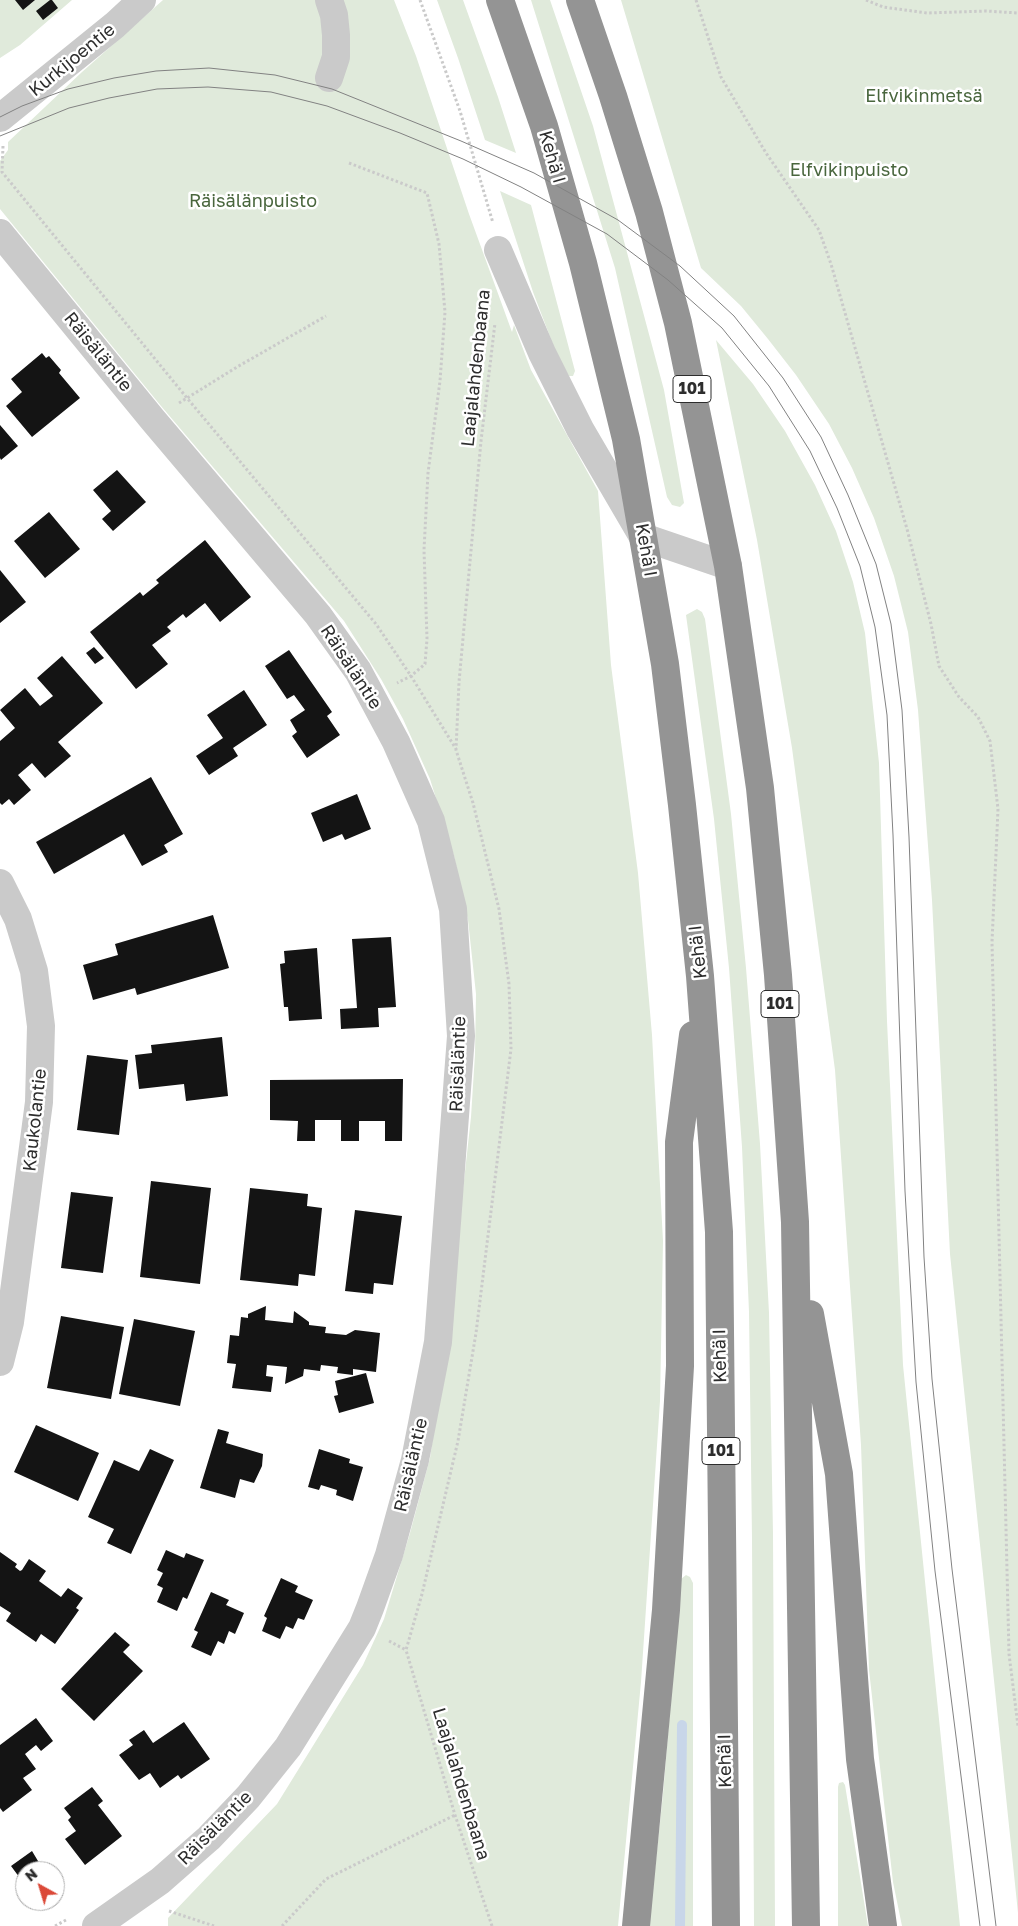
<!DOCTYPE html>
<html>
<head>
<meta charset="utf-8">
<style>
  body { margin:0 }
  #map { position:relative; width:1018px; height:1926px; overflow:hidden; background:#fff; font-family:"Golos Text",sans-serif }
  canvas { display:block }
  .north { position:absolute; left:15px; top:1861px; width:50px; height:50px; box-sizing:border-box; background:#fff; border:1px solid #ababab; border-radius:50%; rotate:321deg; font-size:14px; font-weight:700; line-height:20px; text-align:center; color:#2d2d2d }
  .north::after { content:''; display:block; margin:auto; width:18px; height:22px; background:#db4938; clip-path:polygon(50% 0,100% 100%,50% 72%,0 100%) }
</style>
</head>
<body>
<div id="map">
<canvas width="1018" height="1926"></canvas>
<div class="north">N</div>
</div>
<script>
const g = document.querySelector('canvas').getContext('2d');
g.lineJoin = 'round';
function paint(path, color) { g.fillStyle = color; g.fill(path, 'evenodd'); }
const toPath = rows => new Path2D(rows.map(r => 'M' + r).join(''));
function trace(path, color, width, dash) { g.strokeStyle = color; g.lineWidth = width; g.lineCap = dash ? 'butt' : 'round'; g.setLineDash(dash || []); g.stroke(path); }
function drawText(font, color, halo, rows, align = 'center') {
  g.font = font + ' "Golos Text",sans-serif'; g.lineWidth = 5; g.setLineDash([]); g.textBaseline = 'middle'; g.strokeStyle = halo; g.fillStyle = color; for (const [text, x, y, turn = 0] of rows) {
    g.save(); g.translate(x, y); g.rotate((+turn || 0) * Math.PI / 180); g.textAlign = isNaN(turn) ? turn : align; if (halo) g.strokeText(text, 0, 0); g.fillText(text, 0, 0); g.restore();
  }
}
paint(toPath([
  [0,0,72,0,20,45,0,58],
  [163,0,394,0,416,56,469,214,512,332,514,325,531,370,598,491,611,665,638,873,652,1035,663,1241,660,1401,641,1682,618,1926,168,1926,168,1918,277,1804,363,1665,384,1619,410,1533,430,1458,444,1363,471,1117,475,1054,476,994,468,920,454,856,430,779,403,719,381,679,344,621,161,406,0,209,0,161,8,150,8,142,82,72],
  [437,0,463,0,498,97,516,153,485,140,458,58],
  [531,0,550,0,593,126,664,390,684,503,680,507,672,505,667,497,615,268],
  [621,0,1018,0,1018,1913,950,1254,932,900,918,710,908,632,894,576,874,518,852,468,829,424,796,375,768,339,741,306,701,268],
  [500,191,531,205,575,371,573,376,569,376,557,355,533,292],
  [716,340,753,384,785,431,815,485,836,531,853,582,865,633,879,763,887,1021,903,1365,960,1926,902,1926,893,1882,869,1670,861,1445,835,1070,792,748,757,540],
  [697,609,702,612,705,619,731,814,746,968,760,1144,769,1313,773,1534,775,1926,754,1926,752,1539,749,1312,742,1147,729,968,714,819,686,615],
  [686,1575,690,1577,693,1583,693,1926,649,1926,663,1794,681,1579],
  [843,1782,845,1785,868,1926,838,1926,838,1787,839,1783]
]), '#e0eadb');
trace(toPath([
  [680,1926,682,1725]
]), '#c8d6e9', 10);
paint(toPath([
  [15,0,35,0,23,10],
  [50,0,52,0,58,8,43,20,36,11],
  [42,353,46,358,49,356,61,370,59,373,80,398,32,437,6,406,22,392,11,379],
  [0,425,18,446,1,460,0,458],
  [117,470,146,502,113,531,102,519,111,511,93,490],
  [49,512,80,549,45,578,14,541],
  [205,540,251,597,220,622,205,603,186,618,183,614,167,627,171,631,152,645,168,664,136,689,90,632,140,592,143,596,159,583,156,580],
  [0,570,26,602,0,623],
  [94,647,104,658,95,664,86,653],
  [289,650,332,712,327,716,340,735,307,758,292,736,297,732,290,720,305,710,294,695,287,699,265,666],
  [62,656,103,703,58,742,71,756,45,778,32,763,18,775,31,790,14,805,9,799,2,805,0,803,0,741,15,728,0,710,25,688,40,706,53,696,37,678],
  [244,690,267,725,233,748,238,756,209,775,196,756,223,738,207,715],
  [151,777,183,834,164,845,168,852,142,866,124,834,54,874,36,842],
  [357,794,371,829,345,840,342,834,323,842,311,813],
  [213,915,229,968,137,995,135,988,93,1000,83,965,118,955,115,944],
  [391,937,396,1007,378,1008,379,1027,341,1029,340,1009,357,1008,352,939],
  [317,948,322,1019,289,1021,288,1007,284,1007,280,964,285,963,284,951],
  [222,1037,228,1096,186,1101,184,1084,139,1089,135,1055,152,1053,151,1045],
  [87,1055,128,1060,119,1135,77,1130],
  [403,1079,402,1141,385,1141,385,1121,359,1121,359,1141,341,1141,341,1120,315,1120,315,1141,297,1141,298,1121,270,1120,270,1080],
  [151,1181,211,1188,200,1284,140,1277],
  [250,1188,308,1194,307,1206,322,1208,315,1276,299,1274,298,1286,240,1280],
  [71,1192,113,1197,103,1273,61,1268],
  [355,1210,402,1216,393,1285,374,1283,373,1294,345,1291],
  [266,1306,265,1320,293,1323,294,1311,309,1322,309,1325,326,1327,325,1333,346,1335,355,1330,380,1333,376,1372,353,1369,353,1375,337,1373,338,1367,321,1365,320,1371,304,1369,303,1376,285,1384,287,1367,267,1365,266,1376,273,1377,271,1392,232,1388,236,1364,227,1363,230,1335,239,1336,241,1317,248,1318,248,1314],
  [61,1316,124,1327,111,1399,47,1388],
  [134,1319,195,1331,180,1406,119,1394],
  [366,1373,374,1403,339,1413,334,1396,338,1395,335,1381],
  [36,1425,99,1453,78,1501,14,1472],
  [218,1429,229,1432,226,1443,263,1454,262,1466,254,1483,240,1479,235,1498,200,1488],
  [150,1449,174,1460,131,1554,107,1543,114,1529,88,1517,114,1460,139,1471],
  [319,1449,350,1459,349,1463,363,1467,353,1501,336,1495,337,1490,321,1485,319,1490,308,1487],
  [166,1550,184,1558,186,1553,204,1560,187,1599,183,1597,177,1611,157,1602,163,1588,157,1585,163,1573,157,1570],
  [0,1552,17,1564,15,1567,20,1571,22,1570,29,1559,46,1571,39,1581,61,1597,68,1588,83,1598,76,1608,79,1610,55,1644,41,1634,36,1642,6,1621,11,1613,0,1606],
  [281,1578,298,1586,295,1592,313,1600,304,1620,298,1618,293,1629,286,1626,280,1639,262,1631,267,1618,264,1616],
  [211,1592,229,1600,226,1605,244,1613,235,1634,229,1631,224,1644,218,1641,211,1656,191,1647,198,1632,194,1630],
  [115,1632,130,1645,123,1652,143,1671,94,1721,61,1689],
  [36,1718,53,1741,41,1751,36,1745,25,1754,36,1769,23,1778,32,1790,3,1812,0,1808,0,1745],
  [184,1722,210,1759,181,1779,178,1775,160,1788,150,1773,139,1780,119,1755,133,1745,129,1740,144,1730,153,1743],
  [92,1787,103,1801,98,1805,122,1836,85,1865,65,1839,76,1831,68,1820,71,1817,64,1808],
  [32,1851,44,1871,25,1871,25,1885,11,1866]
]), '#141414');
trace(toPath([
  [420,0,460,111,493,223],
  [696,0,721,77,766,153,819,230,831,264,907,529,931,624,939,666,959,697,978,717,990,741,998,809,992,942,1009,1654,1018,1726],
  [866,0,883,7,927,13,986,11,1018,13],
  [3,146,2,172,187,398,376,624,411,676,456,749],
  [349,163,427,193,439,244,445,312,440,381,428,473,424,550,427,639,425,664,411,676,397,683],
  [179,403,237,367,326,316],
  [389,1641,406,1650],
  [169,1911,214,1926],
  [55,1926,66,1920],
  [282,1926,326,1879,455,1815],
  [492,1926,455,1815,406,1650,422,1594,458,1441,476,1333,511,1049,509,984,499,909,473,803,456,750,459,682,481,441,495,323]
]), '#cacaca', 3, [2.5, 2.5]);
trace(toPath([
  [329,78,336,57,336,35,334,15,329,0],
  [0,118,115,25,142,0],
  [0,233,153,420,318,615,358,671,396,742,431,821,453,909,461,1036,438,1342,415,1460,389,1555,370,1608,362,1628,288,1747,248,1797,209,1838,160,1881,96,1926],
  [498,250,542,353,580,429,643,537,728,566],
  [0,883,18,919,34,971,41,1026,39,1102,10,1322,0,1362]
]), '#cacaca', 28);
trace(toPath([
  [500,0,544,126,583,263,626,439,665,664,682,805,700,976,719,1232,726,1926],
  [580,0,613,96,649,212,678,323,728,566,760,788,778,975,795,1222,806,1926],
  [810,1314,839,1474,860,1759,883,1926],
  [636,1926,666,1610,680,1366,679,1142,693,1035]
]), '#949494', 28);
trace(toPath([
  [0,117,22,106,68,89,114,78,156,71,209,68,275,75,332,89,461,141,534,173,618,220,680,266,734,316,783,378,821,437,848,495,876,564,891,624,902,710,909,837,924,1257,932,1379,952,1569,996,1926],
  [0,136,69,108,109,98,157,89,208,87,271,92,327,106,400,133,463,159,521,187,607,234,668,280,722,328,769,386,810,451,837,508,860,566,875,627,887,715,893,835,905,1191,916,1382,935,1571,980,1926]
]), '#828282', 1);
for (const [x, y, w] of [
  [692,389,38],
  [780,1004,38],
  [721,1451,38]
]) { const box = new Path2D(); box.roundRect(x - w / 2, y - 13.5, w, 27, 4); g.fillStyle = '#fff'; g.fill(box); trace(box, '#2d2d2d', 1); }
drawText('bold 16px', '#2d2d2d', null, [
  ["101",692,389],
  ["101",780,1004],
  ["101",721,1451]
]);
drawText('18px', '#2d2d2d', '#fff', [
  ["Kurkijoentie",72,60,-39],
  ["Kehä I",552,157,74],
  ["Räisäläntie",98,352,51],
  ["Laajalahdenbaana",476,368,-84],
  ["Kehä I",646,550,80],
  ["Räisäläntie",351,667,57],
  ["Kehä I",698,952,-96],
  ["Räisäläntie",458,1064,-88],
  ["Kaukolantie",35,1120,-84],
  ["Kehä I",720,1356,-91],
  ["Räisäläntie",411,1465,-77],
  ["Kehä I",725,1761,-91],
  ["Laajalahdenbaana",461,1784,73],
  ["Räisäläntie",215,1828,-45]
]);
drawText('18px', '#49663d', '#fff', [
  ["Elfvikinmetsä",924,96],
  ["Elfvikinpuisto",849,170],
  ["Räisälänpuisto",253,201]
]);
</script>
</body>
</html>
